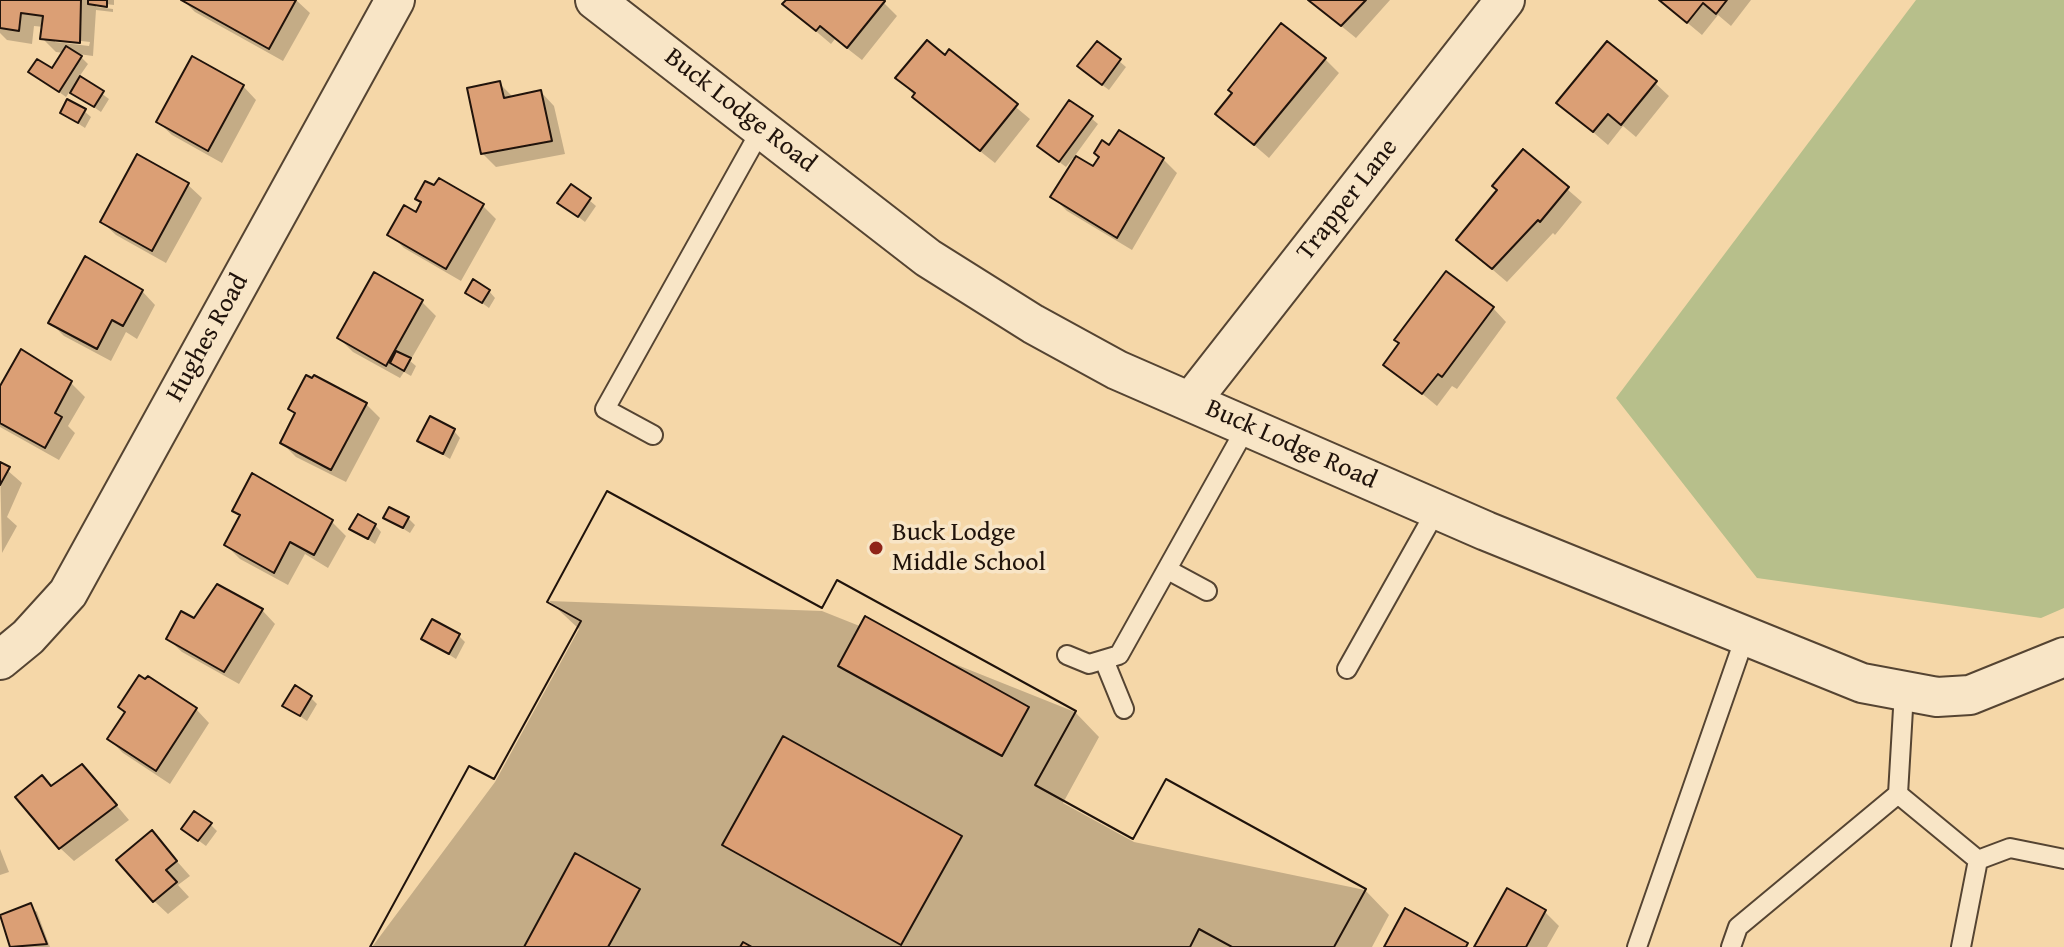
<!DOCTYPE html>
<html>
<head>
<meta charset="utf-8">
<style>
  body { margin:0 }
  canvas { display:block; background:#f5d7a8 }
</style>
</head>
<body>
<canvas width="2064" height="947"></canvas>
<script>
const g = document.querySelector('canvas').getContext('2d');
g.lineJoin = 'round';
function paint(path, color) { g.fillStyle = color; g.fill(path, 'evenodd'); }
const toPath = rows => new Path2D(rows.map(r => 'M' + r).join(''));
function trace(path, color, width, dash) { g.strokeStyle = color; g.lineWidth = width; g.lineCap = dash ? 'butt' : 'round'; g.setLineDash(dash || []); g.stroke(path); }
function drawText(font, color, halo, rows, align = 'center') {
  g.font = font + ' "Gentium Book Plus",serif'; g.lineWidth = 7; g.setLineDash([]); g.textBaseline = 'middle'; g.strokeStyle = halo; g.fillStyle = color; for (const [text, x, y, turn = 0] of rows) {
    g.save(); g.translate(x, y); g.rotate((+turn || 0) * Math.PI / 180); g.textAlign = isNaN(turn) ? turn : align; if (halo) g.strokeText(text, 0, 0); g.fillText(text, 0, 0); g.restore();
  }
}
paint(toPath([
  [1916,0,2064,0,2064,608,2041,618,1757,578,1616,398]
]), '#b7bf8b');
paint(toPath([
  [0,0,114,0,114,5,96,3,96,7,113,9,113,12,96,10,93,56,78,54,88,64,79,77,109,99,101,112,70,91,66,97,31,72,53,71,64,53,56,52,42,38,44,27,34,26,32,44,7,40,0,33],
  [55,38,90,42,89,46,55,42],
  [183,0,296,0,310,13,283,61,195,12],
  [789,0,881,0,897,16,862,60,835,39,831,44,799,17],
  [1309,0,1390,0,1356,38],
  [1660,0,1751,0,1731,26,1718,15,1702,35],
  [950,52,1030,119,995,163,928,110,898,78,945,58],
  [1325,59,1339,73,1269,158,1218,114],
  [1119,61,1126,67,1109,90,1086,73],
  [499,83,514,98,541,92,554,106,565,154,496,167,482,153],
  [1655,83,1669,96,1636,137,1623,126,1608,145,1559,103],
  [243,86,256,100,222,163,172,135,158,122],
  [84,111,91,117,85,128,62,113],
  [1091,118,1098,124,1074,157,1094,169,1110,148,1163,159,1177,173,1132,250,1067,211,1053,197,1076,160,1073,158,1066,167,1046,152],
  [1523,151,1582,202,1555,235,1553,233,1507,282,1473,253,1499,190],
  [188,185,202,198,166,263,116,235,102,222],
  [589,200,596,206,585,222,560,203],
  [483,206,496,219,461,281,404,248,390,234,417,214],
  [375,275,422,302,436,316,410,361,416,366,411,376,404,372,400,378,353,352,339,338],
  [142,291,155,305,137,339,126,332,111,361,64,336,50,322],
  [489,291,495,298,489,308,468,293],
  [1493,308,1506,322,1457,389,1452,386,1437,406,1386,364],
  [21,352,71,383,85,397,68,426,75,433,59,460,0,427,0,390],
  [366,404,380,418,346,482,296,457,282,443],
  [454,431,460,438,450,459,420,441],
  [0,464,22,483,7,517,17,526,2,553],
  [235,510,332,522,346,536,328,568,305,554,288,585,240,559,226,545,241,517],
  [386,518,408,518,415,525,410,533],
  [375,525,381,532,375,544,352,529],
  [549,601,822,611,1075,712,1099,737,1063,803,1134,842,1365,890,1389,915,1372,947,372,947,495,782,579,629],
  [262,610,275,624,239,684,182,652,168,639,195,621],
  [459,636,465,642,456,659,424,639],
  [310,697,317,704,307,721,285,706],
  [196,709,209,723,170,784,123,753,109,739],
  [96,781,129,820,74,861,60,848,52,788],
  [210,824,217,831,206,846,183,829],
  [152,833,190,876,178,885,189,897,168,914,154,901],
  [0,849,9,872,0,875],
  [1508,891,1545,912,1559,926,1547,947,1477,947],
  [30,906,37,912,50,947,13,947,1,917]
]), '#0003');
const building = toPath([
  [0,0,81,0,80,43,40,39,43,16,21,13,19,31,0,28,0,0],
  [88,0,107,0,107,7,88,4,88,0],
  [181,0,296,0,269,49,181,0],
  [786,0,884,0,885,1,847,48,820,26,816,31,782,4,786,0],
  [1308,0,1366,0,1341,26,1308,0],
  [1659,0,1727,0,1716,14,1703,3,1687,23,1659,0],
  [1281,23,1326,58,1254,145,1215,114,1232,93,1228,90,1281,23],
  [927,40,945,55,949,49,1018,104,980,151,912,97,915,93,895,78,927,40],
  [1097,41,1121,59,1102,85,1077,66,1097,41],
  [1607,41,1657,81,1621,125,1608,114,1593,132,1556,103,1607,41],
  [66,46,82,56,59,92,28,72,37,59,52,68,66,46],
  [192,56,244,85,208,151,156,122,192,56],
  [80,76,104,91,94,107,70,93,80,76],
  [500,81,504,98,541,90,552,141,481,154,467,88,500,81],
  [67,99,86,109,78,123,60,113,67,99],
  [1069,100,1093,116,1059,162,1037,146,1069,100],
  [1119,130,1164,158,1117,238,1050,197,1076,156,1093,166,1099,157,1094,153,1102,140,1109,145,1119,130],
  [1523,149,1569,187,1540,222,1538,220,1492,269,1456,240,1497,190,1492,186,1523,149],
  [137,154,189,183,152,251,100,222,137,154],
  [439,178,484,204,446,269,387,235,404,205,416,212,421,202,415,199,425,181,434,185,439,178],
  [571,184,591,198,578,217,557,203,571,184],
  [85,256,143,290,123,326,112,320,97,349,48,323,85,256],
  [1446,271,1494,307,1442,377,1438,374,1422,394,1383,365,1399,343,1394,340,1446,271],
  [374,272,423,300,386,366,337,338,374,272],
  [473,279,490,290,482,303,465,293,473,279],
  [21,349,72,381,55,413,62,417,45,448,0,423,0,386,21,349],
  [396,351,411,358,404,371,390,363,396,351],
  [306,375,312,378,314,375,367,403,331,470,280,443,295,413,288,409,306,375],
  [430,416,455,429,443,454,417,441,430,416],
  [0,462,10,467,0,485,0,462],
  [252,473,333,520,314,555,290,542,274,573,224,545,240,515,232,511,252,473],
  [607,491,822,608,837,580,1076,711,1035,785,1133,839,1166,779,1366,889,1334,947,1232,947,1199,929,1190,947,752,947,743,942,740,947,608,947,640,889,575,853,524,947,370,947,469,766,494,779,581,621,547,602,607,491],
  [865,616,1029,707,1002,756,838,666,865,616],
  [783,736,962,836,901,945,722,845,783,736],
  [607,491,822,608,837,580,1076,711,1035,785,1133,839,1166,779,1366,889,1334,947,1232,947,1199,929,1190,947,370,947,469,766,494,779,581,621,547,602,607,491],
  [389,507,409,517,403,528,383,518,389,507],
  [358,514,376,524,368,539,349,529,358,514],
  [217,584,263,609,224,672,166,639,181,611,194,618,217,584],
  [432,619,460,634,449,654,421,639,432,619],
  [139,675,145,679,148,676,197,708,156,771,107,739,125,712,118,707,139,675],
  [295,685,312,696,300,716,282,706,295,685],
  [82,764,117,805,59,849,15,797,42,775,51,786,82,764],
  [194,811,212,823,198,841,181,829,194,811],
  [152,830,177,861,166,870,177,882,153,902,116,860,152,830],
  [1507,888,1546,910,1526,947,1474,947,1507,888],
  [31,903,47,944,10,947,0,915,31,903],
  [1405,908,1468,943,1466,947,1384,947,1405,908]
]);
paint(building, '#db9f75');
trace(building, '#20130b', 2);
const service = toPath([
  [653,435,605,409,762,128],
  [1168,570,1207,591],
  [1067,655,1089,664,1119,655,1247,426],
  [1104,660,1124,709],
  [1347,669,1437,509],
  [1898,794,1978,860],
  [1978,860,2010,848,2064,859],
  [1637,947,1745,637],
  [1731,947,1738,927,1898,794,1904,692],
  [1961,947,1978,860]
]);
const minor = toPath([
  [595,0,928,258,1033,324,1117,370,1486,531,1862,683,1937,697,1970,695,2064,657],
  [1191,401,1505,0],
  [0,660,28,637,68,593,395,0]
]);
trace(service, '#554432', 22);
trace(minor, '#554432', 42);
trace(service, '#f8e5c6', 18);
trace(minor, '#f8e5c6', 38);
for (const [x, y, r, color] of [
  [876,548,8,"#8f2418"]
]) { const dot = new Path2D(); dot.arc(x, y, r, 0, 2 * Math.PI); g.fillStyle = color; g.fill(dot); trace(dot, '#f8e5c6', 3); }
drawText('26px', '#20130b', '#f8e5c6', [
  ["Buck Lodge Road",740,111,38],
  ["Trapper Lane",1348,200,-52],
  ["Hughes Road",208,338,-61],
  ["Buck Lodge Road",1291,445,24]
]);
drawText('26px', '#20130b', '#f8e5c6', [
  ["Buck Lodge",892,533],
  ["Middle School",892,563]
], 'left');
</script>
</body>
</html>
